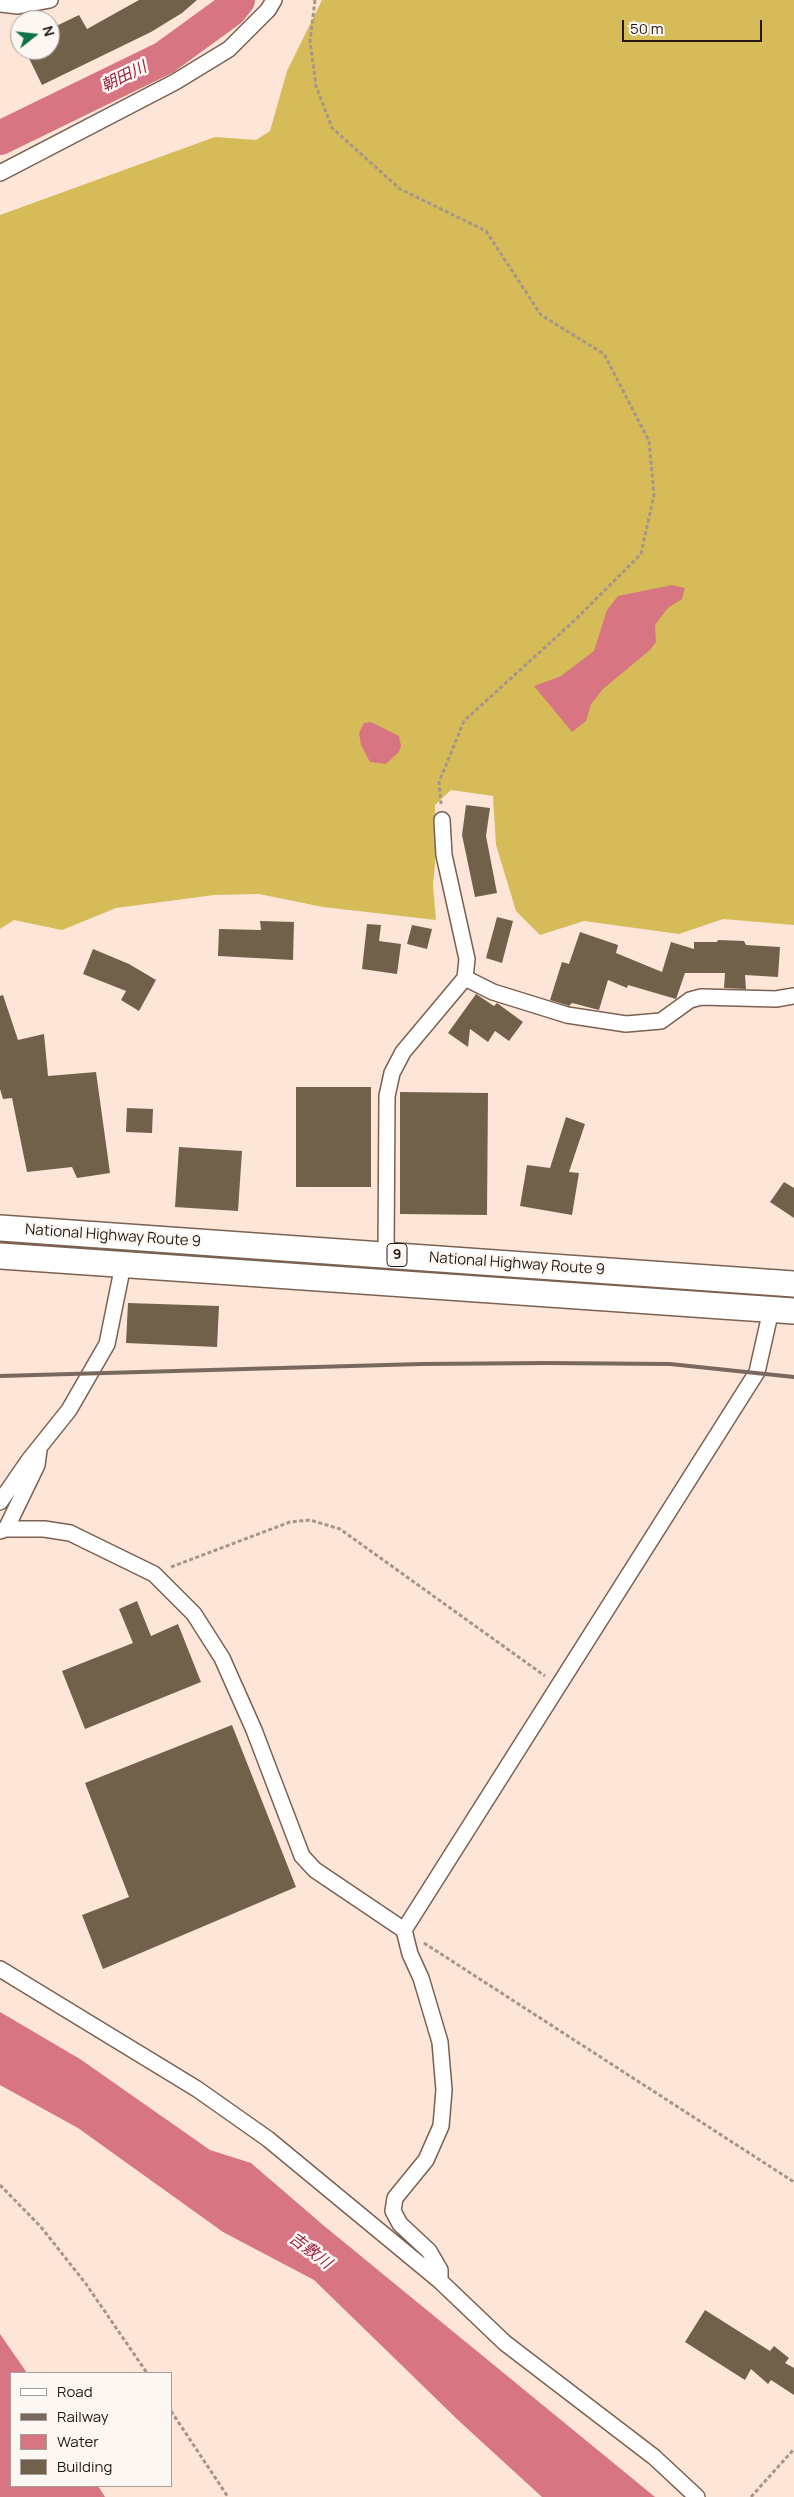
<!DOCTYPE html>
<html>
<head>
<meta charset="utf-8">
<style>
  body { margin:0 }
  #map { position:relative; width:794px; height:2497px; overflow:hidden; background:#fde5d7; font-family:Manrope,sans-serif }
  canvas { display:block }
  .legend { position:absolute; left:10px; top:2372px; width:162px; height:115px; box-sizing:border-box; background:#fdf7f3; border:1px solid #a69e99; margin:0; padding:6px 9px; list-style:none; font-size:15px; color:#231912 }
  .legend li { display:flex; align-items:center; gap:10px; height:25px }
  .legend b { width:25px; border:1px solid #a69e99 }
  .north { position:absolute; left:10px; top:10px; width:50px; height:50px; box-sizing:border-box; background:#fdf7f3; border:1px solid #a69e99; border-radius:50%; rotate:74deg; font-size:14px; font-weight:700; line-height:20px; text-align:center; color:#231912 }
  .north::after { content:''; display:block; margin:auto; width:18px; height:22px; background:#127248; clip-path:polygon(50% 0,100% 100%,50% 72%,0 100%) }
  .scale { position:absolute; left:622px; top:20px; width:140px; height:22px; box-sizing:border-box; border:2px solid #231912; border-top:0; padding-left:6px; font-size:15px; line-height:18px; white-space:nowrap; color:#231912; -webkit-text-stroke:4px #fdf7f3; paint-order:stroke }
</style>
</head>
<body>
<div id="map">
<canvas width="794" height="2497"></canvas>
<ul class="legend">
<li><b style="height:6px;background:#fff"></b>Road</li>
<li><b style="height:6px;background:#78685e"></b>Railway</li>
<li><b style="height:14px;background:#d77582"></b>Water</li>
<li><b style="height:14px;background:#72614a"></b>Building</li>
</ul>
<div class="north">N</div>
<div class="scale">50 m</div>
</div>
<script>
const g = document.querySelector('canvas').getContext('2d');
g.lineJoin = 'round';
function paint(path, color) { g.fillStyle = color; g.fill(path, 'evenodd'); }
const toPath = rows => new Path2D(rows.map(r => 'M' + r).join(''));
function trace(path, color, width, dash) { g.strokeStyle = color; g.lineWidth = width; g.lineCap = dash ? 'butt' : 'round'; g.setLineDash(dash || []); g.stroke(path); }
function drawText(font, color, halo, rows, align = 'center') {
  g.font = font + ' Manrope,"Noto Sans JP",sans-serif'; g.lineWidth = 5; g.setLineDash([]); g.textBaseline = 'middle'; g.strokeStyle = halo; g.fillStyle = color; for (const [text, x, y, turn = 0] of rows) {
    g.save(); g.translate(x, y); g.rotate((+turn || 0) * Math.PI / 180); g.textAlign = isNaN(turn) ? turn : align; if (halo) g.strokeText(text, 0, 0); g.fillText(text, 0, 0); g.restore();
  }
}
paint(toPath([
  [322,0,794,0,794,925,723,919,679,934,584,921,540,935,516,911,496,845,493,796,451,790,435,805,436,854,433,885,436,920,323,907,259,894,214,895,116,908,62,930,14,920,0,929,0,215,215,137,256,140,270,131,287,71]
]), '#d5bc59');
paint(toPath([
  [672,585,685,588,682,599,668,608,655,625,656,642,650,650,603,689,591,704,586,721,572,732,534,686,561,676,594,651,607,610,618,596],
  [371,722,399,736,401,746,399,752,386,764,370,762,361,745,359,733,364,723],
  [0,2012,80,2059,210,2150,251,2163,323,2225,655,2497,542,2497,459,2421,314,2280,223,2232,78,2128,0,2085],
  [0,2334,27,2373,11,2373,11,2486,98,2486,105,2497,0,2497]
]), '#d77582');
trace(toPath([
  [0,138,164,58,230,10,238,0]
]), '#d77582', 34);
paint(toPath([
  [139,0,197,0,182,13,151,32,42,85,25,50,50,50,50,29,79,15,87,29],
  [466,805,490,808,486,836,497,893,475,897,462,835],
  [497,917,513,921,502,963,486,958],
  [260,921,294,922,293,960,218,956,219,929,261,930],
  [367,924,381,925,379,941,401,944,397,974,362,969],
  [412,925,432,929,427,949,407,944],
  [580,932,618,945,616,953,662,972,671,942,694,949,694,942,717,942,718,940,744,941,746,945,780,947,778,977,745,975,746,989,724,988,725,973,685,973,676,999,628,985,627,988,608,980,599,1010,572,1003,569,1006,550,1000,562,962,569,964],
  [93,949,129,964,156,980,139,1011,121,1000,126,991,83,974],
  [476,994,494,1006,497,1003,523,1022,509,1041,495,1031,488,1042,470,1029,468,1047,448,1033],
  [3,995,18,1040,44,1034,48,1076,96,1072,110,1173,77,1178,72,1167,27,1172,12,1098,3,1099,0,1089,0,996],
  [296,1087,371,1087,371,1187,296,1187],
  [400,1092,488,1093,487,1215,400,1214],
  [127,1108,153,1109,152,1133,126,1132],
  [566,1117,585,1124,569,1172,579,1173,572,1215,520,1206,527,1165,550,1168],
  [179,1147,242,1151,238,1211,175,1207],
  [784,1182,794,1188,794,1218,770,1202],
  [128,1303,219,1306,217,1347,126,1343],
  [137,1601,151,1636,178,1624,201,1682,85,1729,62,1671,133,1643,119,1609],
  [232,1725,296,1887,103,1969,82,1915,129,1897,85,1783],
  [705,2310,770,2351,774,2346,789,2358,785,2363,794,2368,794,2395,771,2380,768,2384,751,2369,745,2380,685,2342]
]), '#72614a');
const minor = toPath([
  [0,4,18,6,50,0],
  [0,173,175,82,229,49,268,10,274,0],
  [465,978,493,992,567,1015,626,1024,661,1021,690,1000,701,997,776,999,794,996],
  [386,1255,387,1096,392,1073,403,1052,465,978,467,959,444,855,442,820],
  [0,1502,29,1460,69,1410,107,1344,123,1265],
  [6,1529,37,1465,39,1450],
  [0,1531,6,1529,44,1529,70,1533,154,1574,194,1614,222,1658,254,1730,302,1856,315,1870,404,1930],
  [0,1969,197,2089,268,2139,440,2281,505,2343,654,2457,697,2497],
  [440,2281,440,2270,429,2251,400,2224,393,2211,395,2198,426,2160,441,2126,444,2090,440,2042,421,1978,410,1954,404,1930,757,1372,771,1310]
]);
const trunk = toPath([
  [0,1228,794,1284],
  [0,1256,794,1311]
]);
trace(minor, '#7b6151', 18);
trace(trunk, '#7b6151', 28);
trace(toPath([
  [315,0,310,41,316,86,332,128,400,189,486,231,541,315,604,354,649,441,654,495,641,554,576,619,464,721,439,782,441,804],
  [171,1567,290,1522,310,1520,340,1529,545,1676],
  [424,1943,794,2182],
  [0,2185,41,2227,86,2284,147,2373],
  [171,2411,228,2497],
  [751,2497,794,2449]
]), '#a8958a', 3, [4, 2.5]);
trace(minor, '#fff', 15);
trace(trunk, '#fff', 25);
trace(toPath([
  [0,1376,421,1364,546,1363,670,1364,794,1377]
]), '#78685e', 4);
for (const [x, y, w] of [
  [397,1255,20]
]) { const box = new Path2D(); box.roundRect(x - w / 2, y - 11.5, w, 23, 4); g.fillStyle = '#fdf7f3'; g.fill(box); trace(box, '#231912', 1); }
drawText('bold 14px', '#231912', null, [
  ["9",397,1255]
]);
drawText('15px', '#231912', '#fdf7f3', [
  ["National Highway Route 9",113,1236,4],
  ["National Highway Route 9",517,1264,4]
]);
drawText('italic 16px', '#99233f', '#fdf7f3', [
  ["朝田川",124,77,-26],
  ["吉敷川",310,2251,37]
]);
</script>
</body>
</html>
